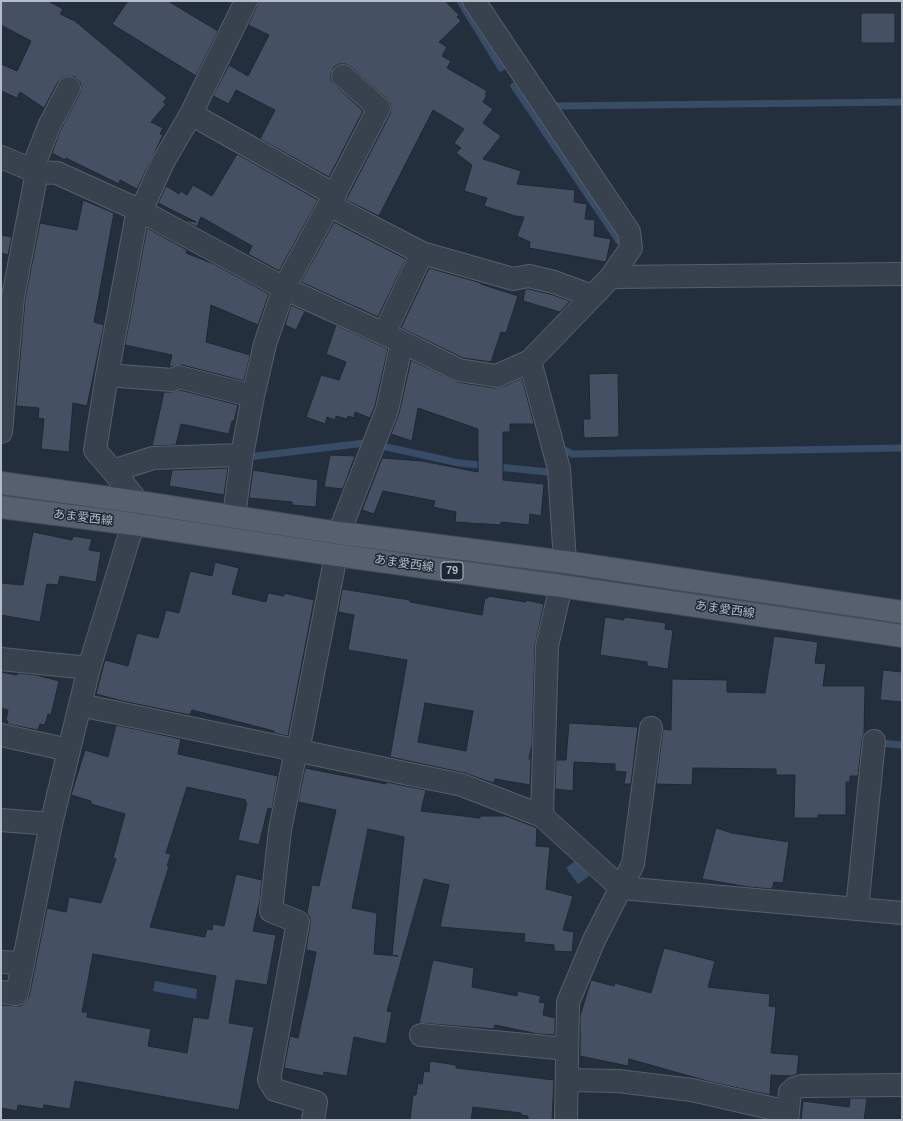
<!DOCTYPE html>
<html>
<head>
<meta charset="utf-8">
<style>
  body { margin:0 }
  #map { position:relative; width:903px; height:1121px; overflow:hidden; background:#242f3e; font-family:Helvetica,sans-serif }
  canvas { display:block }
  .frame { position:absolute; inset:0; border:2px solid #b4bcc9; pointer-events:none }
</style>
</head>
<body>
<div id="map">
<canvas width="903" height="1121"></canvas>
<div class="frame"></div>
</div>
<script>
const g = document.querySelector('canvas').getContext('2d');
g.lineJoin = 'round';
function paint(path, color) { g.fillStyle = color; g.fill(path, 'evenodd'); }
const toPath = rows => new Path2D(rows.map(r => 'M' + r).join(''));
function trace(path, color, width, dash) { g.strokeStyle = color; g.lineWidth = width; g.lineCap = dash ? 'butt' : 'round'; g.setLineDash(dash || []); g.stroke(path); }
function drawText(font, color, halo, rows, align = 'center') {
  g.font = font + ' Helvetica,"Noto Sans JP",sans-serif'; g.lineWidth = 3; g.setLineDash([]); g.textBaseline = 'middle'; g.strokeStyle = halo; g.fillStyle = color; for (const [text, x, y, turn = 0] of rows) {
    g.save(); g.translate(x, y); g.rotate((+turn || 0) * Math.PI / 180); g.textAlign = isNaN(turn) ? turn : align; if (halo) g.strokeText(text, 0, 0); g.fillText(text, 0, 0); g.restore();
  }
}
paint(toPath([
  [576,860,589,876,578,884,566,868],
  [155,981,197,989,196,999,153,991]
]), '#394c67');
trace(toPath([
  [460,1,501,68],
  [514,86,619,241],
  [556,106,902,102],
  [382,446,459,463,548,472],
  [567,451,572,454,902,448],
  [248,457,365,443],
  [879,743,902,745]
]), '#394c67', 7);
const building = toPath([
  [1,1,48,1,63,9,60,14,75,21,167,98,163,102,166,104,151,122,163,128,160,134,163,135,137,189,120,180,119,184,66,158,65,160,52,153,60,131,80,93,81,87,80,82,75,77,68,76,62,78,58,82,44,108,20,92,17,98,1,91,1,64,17,71,31,41,1,25,1,1],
  [128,1,168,1,218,31,196,76,112,24,128,1],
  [258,1,445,1,459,15,457,17,461,21,439,42,447,47,442,56,451,61,447,68,487,91,485,94,487,95,483,102,493,109,483,123,501,136,483,159,521,171,517,184,575,190,574,202,587,204,585,219,595,220,594,236,611,239,606,262,529,248,530,242,517,236,524,217,515,216,484,206,487,198,464,191,472,165,456,153,461,148,454,143,464,129,433,110,379,216,346,200,390,114,391,108,390,103,387,99,351,67,346,64,339,64,334,67,331,74,331,80,335,85,363,111,329,177,260,139,275,110,236,90,229,104,213,96,229,65,248,76,269,35,248,25,257,6,258,1],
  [861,13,895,13,895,43,861,43,861,13],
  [237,154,318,200,279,271,248,254,252,246,201,217,197,227,183,220,196,222,158,203,166,186,179,194,181,191,187,195,193,185,212,196,237,154],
  [83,200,114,213,94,322,104,325,87,406,73,403,69,452,41,449,44,419,38,418,39,408,16,406,25,299,40,223,77,230,83,200],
  [334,222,406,259,378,317,301,282,334,222],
  [147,228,187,250,186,253,214,264,269,294,258,325,211,305,206,342,250,355,244,381,182,365,169,367,172,355,125,345,147,228],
  [1,235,12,237,8,255,1,253,1,235],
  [429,268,481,283,481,284,518,296,506,333,501,332,491,362,463,358,401,328,429,268],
  [525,289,529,289,550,294,570,301,560,312,523,301,525,289],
  [291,305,305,311,296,330,285,325,291,305],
  [336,325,388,349,375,406,370,418,355,412,354,418,348,416,347,419,336,416,335,420,327,417,325,424,306,417,321,375,339,380,346,362,326,354,336,325],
  [411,360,457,382,495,388,502,387,522,378,534,424,510,424,510,432,503,432,503,480,544,484,541,516,530,514,529,525,501,522,501,525,455,522,456,512,433,507,435,501,383,491,374,514,362,510,382,458,422,461,478,472,478,429,418,408,412,441,391,434,399,413,411,360],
  [618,373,619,437,584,438,583,419,590,419,589,374,618,373],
  [180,390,238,405,234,421,232,421,229,434,181,424,176,445,152,446,164,392,171,392,180,390],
  [330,455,355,456,343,489,324,487,330,455],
  [228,468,224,495,169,486,172,470,228,468],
  [253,470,318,480,316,507,292,505,292,502,249,498,253,470],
  [33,532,72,540,73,536,92,539,89,550,101,552,96,582,60,576,58,585,47,584,40,622,1,615,1,583,23,585,33,532],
  [215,562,239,568,232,594,266,602,268,593,284,596,284,593,314,600,288,736,274,733,274,731,192,710,190,715,122,701,96,694,105,660,128,666,137,633,158,638,166,610,179,613,190,571,212,576,215,562],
  [342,589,410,600,410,602,482,615,485,598,488,598,488,596,526,602,526,600,544,604,535,645,532,745,529,759,531,759,530,785,495,779,494,783,490,782,465,773,390,757,407,660,348,650,354,615,338,612,342,589],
  [425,703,473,711,466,751,418,742,425,703],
  [605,617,624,620,624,617,666,623,665,629,673,630,668,669,647,666,647,662,600,655,605,617],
  [774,636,818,642,815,663,826,664,823,686,865,686,864,733,862,740,858,776,850,776,850,782,846,782,846,815,818,815,818,818,794,818,795,775,776,775,776,769,693,768,692,785,656,784,663,729,671,730,672,679,727,680,727,692,765,693,774,636],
  [883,670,902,672,902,702,880,700,883,670],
  [1,672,17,675,17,673,36,675,59,681,51,715,48,714,45,725,40,724,38,730,7,724,8,721,6,720,8,710,1,708,1,672],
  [569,723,638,727,631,784,624,784,626,772,615,771,615,764,574,762,573,791,555,789,556,760,566,760,569,723],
  [116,725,181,739,178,754,278,776,272,809,268,808,259,845,238,840,247,803,245,803,246,800,187,787,166,853,171,854,167,866,169,866,150,927,205,937,207,929,212,930,213,924,224,926,236,874,262,880,260,900,253,931,276,935,267,985,236,980,229,1023,254,1027,239,1110,75,1081,70,1109,44,1105,43,1109,18,1105,17,1111,1,1108,1,1005,21,1006,26,1002,29,997,47,908,66,912,69,897,101,903,116,859,113,858,125,814,91,804,91,801,71,795,85,750,108,757,116,725],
  [93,954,216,976,208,1019,193,1017,187,1053,148,1046,151,1029,87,1017,88,1012,82,1012,93,954],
  [305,768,386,784,386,782,426,790,421,811,480,818,480,816,506,816,535,827,537,828,536,846,550,847,546,889,573,896,563,930,574,932,572,952,554,951,554,945,524,942,525,934,440,927,449,885,424,879,387,1011,392,1012,386,1044,354,1037,347,1076,324,1072,323,1076,284,1068,290,1036,298,1038,310,983,316,952,306,950,310,924,310,918,307,913,312,885,319,886,336,810,298,802,305,768],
  [368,829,404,837,392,955,398,956,374,954,377,913,352,908,368,829],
  [716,828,732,833,789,842,783,883,774,882,772,889,749,887,702,879,716,828],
  [664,948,715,961,708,987,770,994,769,1006,776,1007,771,1053,799,1055,797,1074,792,1076,771,1075,770,1095,711,1082,629,1059,628,1066,580,1056,580,1016,591,980,614,986,615,983,651,993,664,948],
  [433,960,474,968,472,987,517,996,518,991,541,996,539,1002,545,1003,543,1015,555,1018,555,1035,538,1034,495,1025,494,1029,419,1023,433,960],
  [430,1061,456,1065,456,1068,554,1080,552,1120,528,1120,528,1116,521,1115,521,1113,473,1107,471,1120,410,1120,413,1095,416,1095,418,1083,422,1084,424,1071,429,1072,430,1061],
  [850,1098,867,1098,864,1120,801,1120,803,1101,849,1107,850,1098]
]);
paint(building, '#455162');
trace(building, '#1f2835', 1);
const minor = toPath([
  [191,114,335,195],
  [1,157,37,172,57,173,141,211,284,288,402,342,459,370,497,376,530,361,611,277,631,248,629,232,474,1],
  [32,170,49,126,69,88],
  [329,205,379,108,343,76],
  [141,211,163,162,191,114,246,1],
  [611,277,902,274],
  [384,334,422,253],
  [530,361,559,469,565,562],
  [107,375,172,380,179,377,253,396],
  [1,432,13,297,37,172],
  [113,471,95,450,107,375,138,209],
  [234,516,242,455],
  [339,533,387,410,402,342],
  [1,659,89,668],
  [80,705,462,785,542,816,621,888,902,913],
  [1,735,69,750],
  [296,750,280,830,271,911,298,922,269,1080,275,1090,316,1102,313,1120],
  [298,751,336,555],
  [542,816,547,646,561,586],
  [1,820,51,824],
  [857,909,874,741],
  [1,962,23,963],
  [1,992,17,994,51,824,89,668,133,524,138,502,113,471,153,458,242,455,253,396,265,344,284,288,329,205,422,253,513,279,529,276,554,282,592,296],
  [421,1035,567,1049],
  [567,1080,618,1081,692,1090,788,1112],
  [566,1120,568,1002,595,938,633,864,651,728],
  [787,1120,790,1092,795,1088,802,1086,902,1085]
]);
const major = toPath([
  [1,483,138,502,339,533,565,562,902,612],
  [1,507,133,524,336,555,561,586,902,636]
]);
trace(minor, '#565f6c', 24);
trace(major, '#414a57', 24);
trace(minor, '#38414e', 22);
trace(major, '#56606e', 22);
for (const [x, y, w] of [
  [452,571,22]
]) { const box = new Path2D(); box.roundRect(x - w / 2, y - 9, w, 18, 3); g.fillStyle = '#1d2633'; g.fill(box); trace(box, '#b4bcc9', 1); }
drawText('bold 11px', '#b4bcc9', null, [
  ["79",452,571]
]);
drawText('12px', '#b4bcc9', '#1d2633', [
  ["あま愛西線",83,518,7],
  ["あま愛西線",404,564,8],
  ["あま愛西線",725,610,8]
]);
</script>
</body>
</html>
